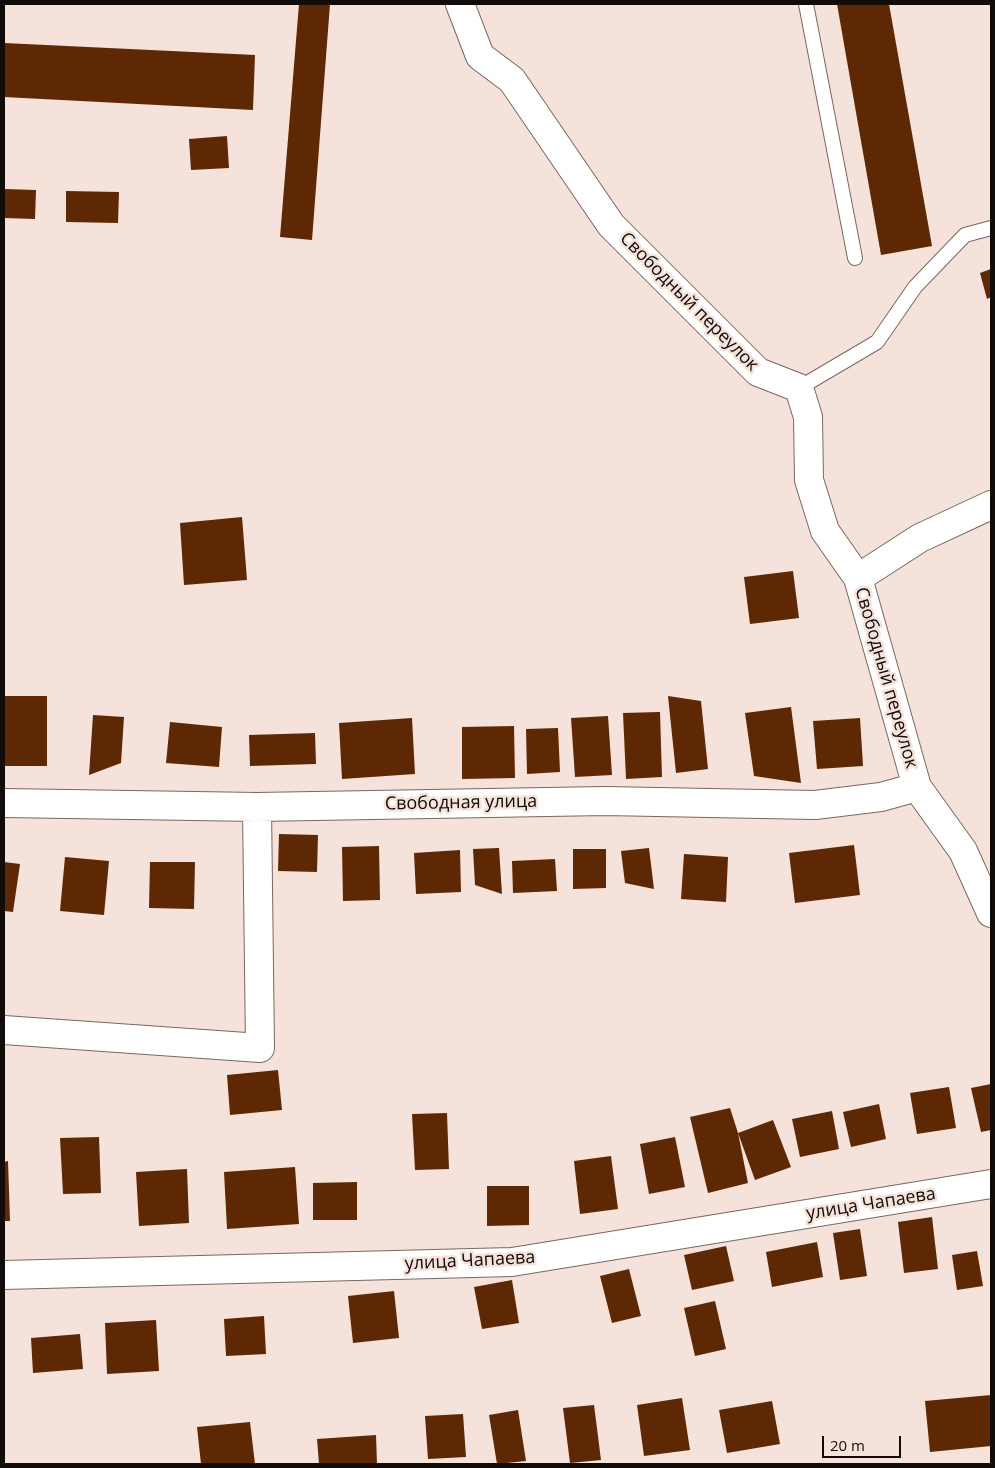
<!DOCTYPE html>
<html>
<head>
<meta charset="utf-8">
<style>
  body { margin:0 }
  #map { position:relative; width:995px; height:1468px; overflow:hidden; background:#f5e2da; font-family:"Open Sans",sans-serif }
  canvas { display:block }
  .frame { position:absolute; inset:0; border:5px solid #110b09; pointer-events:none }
  .scale { position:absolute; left:822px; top:1436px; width:79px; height:22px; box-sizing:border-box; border:2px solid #110b09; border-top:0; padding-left:6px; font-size:15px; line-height:18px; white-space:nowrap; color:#110b09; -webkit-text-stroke:4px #f5e2da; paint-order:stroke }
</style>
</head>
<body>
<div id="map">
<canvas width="995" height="1468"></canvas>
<div class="frame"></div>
<div class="scale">20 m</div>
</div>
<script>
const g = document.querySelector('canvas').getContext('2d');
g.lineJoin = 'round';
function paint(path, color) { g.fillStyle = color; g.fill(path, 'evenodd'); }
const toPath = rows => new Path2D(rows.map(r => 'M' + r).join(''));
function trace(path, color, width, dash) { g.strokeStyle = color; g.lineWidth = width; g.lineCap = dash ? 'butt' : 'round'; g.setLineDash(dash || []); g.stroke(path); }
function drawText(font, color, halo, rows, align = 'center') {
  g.font = font + ' "Open Sans",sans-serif'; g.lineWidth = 5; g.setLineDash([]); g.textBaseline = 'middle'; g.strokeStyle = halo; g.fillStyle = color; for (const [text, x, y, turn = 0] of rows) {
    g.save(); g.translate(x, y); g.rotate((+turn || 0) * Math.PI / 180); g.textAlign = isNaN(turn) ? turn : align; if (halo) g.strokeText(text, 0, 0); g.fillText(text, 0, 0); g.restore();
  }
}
paint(toPath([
  [299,4,330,4,312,240,280,237],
  [837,4,889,4,932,246,881,255],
  [4,43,255,55,253,110,4,97],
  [227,136,229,168,191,170,189,139],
  [4,189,36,190,35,219,4,218],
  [66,191,119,192,118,223,66,222],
  [991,269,991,297,987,299,980,273],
  [242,517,247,580,184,585,180,523],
  [793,571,799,618,750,624,744,577],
  [4,696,47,696,47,766,4,766],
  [668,696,701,701,708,769,676,773],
  [791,707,801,783,754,776,745,713],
  [660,712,662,777,626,779,623,713],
  [93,715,124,717,121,763,89,775],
  [608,716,612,775,575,777,571,718],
  [412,718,415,774,342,779,339,723],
  [860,718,863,766,817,769,813,721],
  [170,722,222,727,219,767,166,763],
  [514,726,515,778,462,779,462,727],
  [558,728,560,772,527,774,526,729],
  [315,733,316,764,250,766,249,735],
  [279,834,318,835,317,872,278,871],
  [854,845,860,895,795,903,789,853],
  [379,846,380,900,343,901,342,847],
  [499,848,502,894,475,885,473,849],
  [649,848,654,889,625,883,621,851],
  [573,849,606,849,606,888,573,889],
  [460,850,461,892,416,894,414,853],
  [684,854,728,857,726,902,681,899],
  [65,857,109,861,104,915,60,911],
  [555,859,557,891,513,893,512,861],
  [4,862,20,864,13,912,4,911],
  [150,862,195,862,194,909,149,908],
  [278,1070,282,1110,230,1115,227,1075],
  [991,1084,991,1130,981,1132,971,1088],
  [949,1087,956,1128,917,1134,910,1093],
  [879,1104,886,1139,851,1147,843,1112],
  [730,1108,738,1133,748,1183,708,1193,690,1117],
  [832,1111,839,1149,800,1157,792,1119],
  [447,1113,449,1169,415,1170,412,1114],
  [773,1120,791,1167,755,1180,738,1133],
  [99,1137,101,1193,63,1194,60,1138],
  [675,1137,685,1187,649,1194,640,1144],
  [611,1156,618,1209,580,1214,574,1161],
  [8,1161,10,1221,4,1221,4,1162],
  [295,1167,299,1224,227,1229,224,1172],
  [187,1169,189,1223,139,1226,136,1172],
  [357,1182,357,1220,313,1220,313,1183],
  [487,1186,529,1186,529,1225,487,1226],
  [932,1217,938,1269,904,1273,898,1222],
  [860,1229,867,1276,840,1280,833,1233],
  [817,1242,823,1277,772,1287,766,1252],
  [726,1246,734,1281,692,1290,684,1255],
  [977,1251,983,1286,957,1290,952,1255],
  [629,1269,641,1316,612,1323,600,1276],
  [512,1280,519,1323,482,1329,474,1287],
  [394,1291,399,1338,353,1343,348,1296],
  [715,1301,726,1349,695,1356,684,1308],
  [264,1316,266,1354,226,1356,224,1319],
  [156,1320,159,1371,107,1374,105,1323],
  [80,1334,83,1369,33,1373,31,1338],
  [991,1395,991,1446,930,1452,925,1401],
  [682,1398,690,1450,644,1456,637,1405],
  [772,1401,780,1444,727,1453,719,1410],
  [594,1405,601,1460,570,1463,563,1408],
  [518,1410,526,1461,497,1464,489,1415],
  [463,1414,466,1457,428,1459,425,1416],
  [250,1422,255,1464,201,1464,197,1427],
  [376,1435,377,1464,319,1464,317,1439]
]), '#5d2803');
const lane = toPath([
  [806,4,855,258],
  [799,388,877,342,915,287,965,235,991,228]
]);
const street = toPath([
  [460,4,480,56,512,80,611,225,758,372,799,388,808,417,809,480,825,531,858,578,917,787,963,851,991,913],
  [858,578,920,538,991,505],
  [4,803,257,807,605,801,815,805,881,797,917,787],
  [4,1030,260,1048,257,807],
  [4,1275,512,1262,991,1184]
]);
trace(lane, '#796862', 16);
trace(street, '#796862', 30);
trace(lane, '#fff', 14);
trace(street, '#fff', 28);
drawText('18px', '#110b09', '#f5e2da', [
  ["Свободный переулок",689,302,45],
  ["Свободный переулок",886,678,74],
  ["Свободная улица",461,803,-1],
  ["улица Чапаева",871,1204,-9],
  ["улица Чапаева",470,1261,-3]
]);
</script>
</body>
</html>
